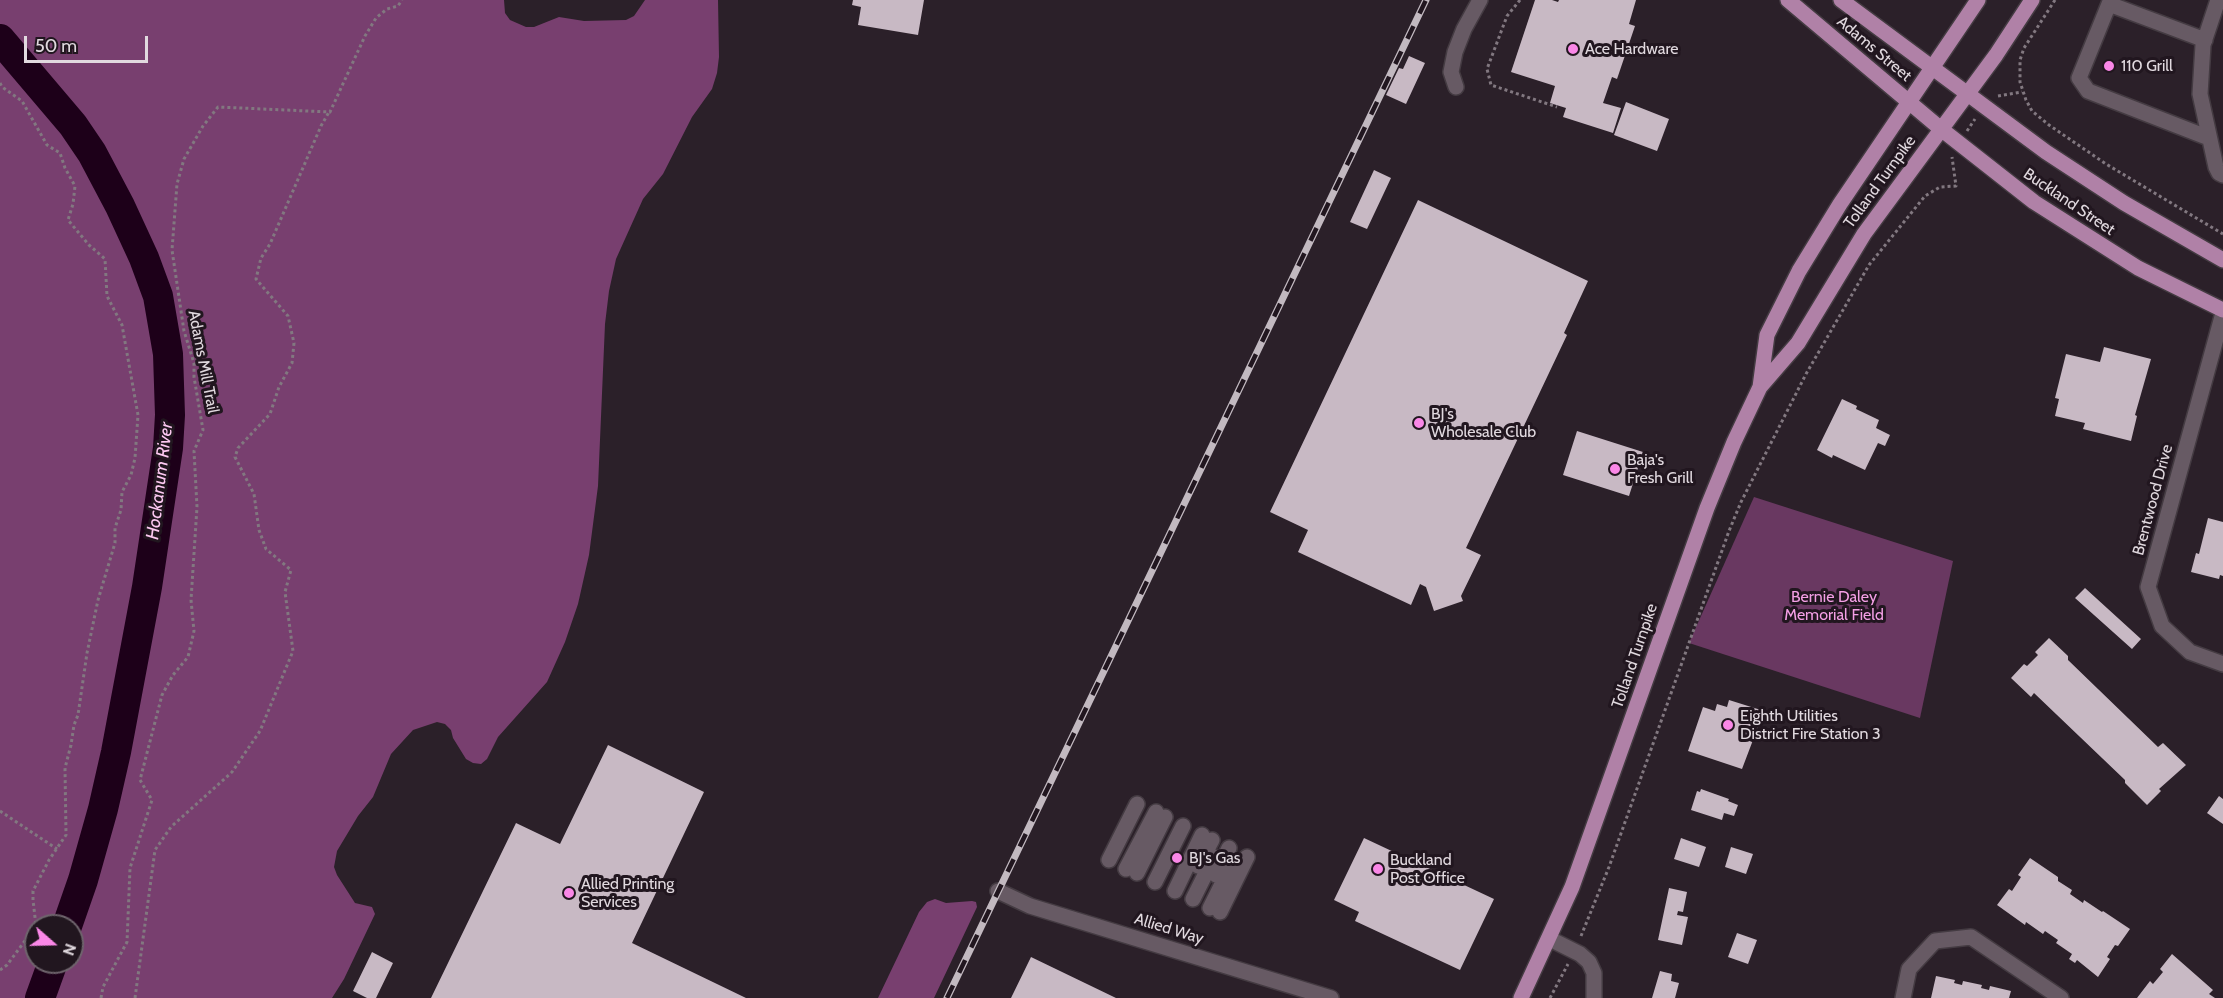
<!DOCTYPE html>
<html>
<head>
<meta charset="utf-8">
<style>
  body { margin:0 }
  #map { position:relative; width:2223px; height:998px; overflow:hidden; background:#2b2029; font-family:Cabin,sans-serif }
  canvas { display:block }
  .north { position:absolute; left:24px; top:914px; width:60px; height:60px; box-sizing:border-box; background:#21161f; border:2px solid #6e646c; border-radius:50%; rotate:110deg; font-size:16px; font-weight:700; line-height:24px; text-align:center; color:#e1d9df }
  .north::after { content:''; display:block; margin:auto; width:21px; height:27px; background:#fa87e7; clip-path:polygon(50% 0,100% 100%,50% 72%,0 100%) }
  .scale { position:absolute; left:24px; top:36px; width:124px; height:27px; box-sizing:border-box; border:3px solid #e1d9df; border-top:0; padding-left:8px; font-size:18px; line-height:21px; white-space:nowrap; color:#e1d9df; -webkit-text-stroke:4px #21161f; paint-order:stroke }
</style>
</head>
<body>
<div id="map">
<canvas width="2223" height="998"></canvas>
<div class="north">N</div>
<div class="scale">50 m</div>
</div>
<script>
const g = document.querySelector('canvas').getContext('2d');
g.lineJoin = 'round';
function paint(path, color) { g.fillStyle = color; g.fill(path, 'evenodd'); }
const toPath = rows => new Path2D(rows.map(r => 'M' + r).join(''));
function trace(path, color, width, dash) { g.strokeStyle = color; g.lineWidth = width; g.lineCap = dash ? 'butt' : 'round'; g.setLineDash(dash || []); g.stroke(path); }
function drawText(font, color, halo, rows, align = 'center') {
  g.font = font + ' Cabin,sans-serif'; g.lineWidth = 6; g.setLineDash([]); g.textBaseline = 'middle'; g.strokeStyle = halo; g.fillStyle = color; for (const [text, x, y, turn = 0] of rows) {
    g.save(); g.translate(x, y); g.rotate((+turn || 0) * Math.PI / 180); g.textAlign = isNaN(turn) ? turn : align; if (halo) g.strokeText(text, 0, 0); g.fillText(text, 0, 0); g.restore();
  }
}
paint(toPath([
  [1754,497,1953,561,1920,718,1689,643]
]), '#693861');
paint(toPath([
  [0,0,504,0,505,13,510,20,526,27,534,27,559,17,584,21,626,20,634,16,645,0,718,0,719,57,717,73,712,89,692,117,663,174,643,199,616,259,609,291,605,324,598,486,589,555,578,604,565,642,547,682,498,737,487,759,481,764,473,763,466,759,453,738,451,730,445,724,437,722,413,730,391,754,373,797,358,816,337,851,334,867,337,875,355,903,372,907,375,914,344,979,332,998,0,998],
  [36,926,72,926,72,962,36,962],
  [935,899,946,903,972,901,976,902,977,907,934,998,878,998,919,912,927,902]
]), '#783f6f');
trace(toPath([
  [0,39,73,125,92,153,120,206,144,258,158,296,168,354,170,415,168,448,147,587,116,752,103,809,83,880,67,926],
  [40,998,53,962]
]), '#1d0019', 30);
paint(toPath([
  [853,0,924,0,918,35,858,25,861,7,852,5],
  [1535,0,1552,0,1558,2,1559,0,1636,0,1629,24,1635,26,1617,79,1612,77,1603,103,1621,108,1613,133,1563,117,1566,108,1550,103,1555,86,1511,72],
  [1409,56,1425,63,1406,104,1386,95,1399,68,1403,69],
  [1626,102,1669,119,1657,151,1614,135],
  [1374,170,1391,178,1367,229,1350,222],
  [1418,200,1588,281,1564,333,1567,335,1466,548,1481,555,1461,596,1463,601,1434,611,1426,587,1420,584,1411,605,1298,552,1308,530,1270,512],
  [2104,347,2151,359,2135,415,2137,416,2131,441,2083,429,2085,423,2055,416,2059,399,2055,398,2066,354,2100,362],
  [1842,399,1857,406,1856,409,1879,420,1876,428,1890,435,1885,446,1878,443,1865,470,1833,455,1832,458,1817,450],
  [1577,431,1643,452,1629,496,1563,475],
  [2208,518,2223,522,2223,576,2220,575,2219,579,2191,572,2196,553,2199,554],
  [2085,588,2141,639,2132,649,2075,598],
  [2049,638,2068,656,2068,660,2158,747,2163,743,2186,765,2159,789,2161,791,2147,805,2125,783,2125,780,2034,693,2031,697,2011,678,2024,664,2027,666,2038,655,2035,652],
  [1729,700,1764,711,1742,769,1688,751,1703,707,1715,711,1717,704,1727,707],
  [608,745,704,792,632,943,746,998,431,998,516,823,560,844],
  [1701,789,1729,799,1728,801,1738,805,1734,816,1724,813,1722,820,1691,810,1697,791,1700,792],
  [2219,796,2223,799,2223,824,2207,813],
  [1364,838,1494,899,1460,970,1355,921,1359,912,1334,900],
  [1681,838,1706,847,1699,867,1674,859],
  [1731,847,1753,854,1746,874,1725,867],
  [2030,858,2058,877,2058,881,2072,890,2070,894,2083,903,2084,900,2102,912,2103,911,2130,929,2118,946,2115,945,2107,957,2110,959,2098,977,2077,960,2075,963,2069,959,2072,954,2056,943,2058,940,2045,931,2043,934,2026,922,2025,925,1997,905,2009,889,2012,891,2021,877,2018,875],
  [1669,888,1687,892,1683,912,1678,911,1677,915,1688,917,1682,945,1658,940],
  [1737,933,1757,940,1748,964,1728,957],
  [372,952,393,963,376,998,367,998,353,991],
  [2172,954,2213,990,2209,994,2215,998,2137,998,2150,981,2153,984,2163,972,2160,969],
  [1031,957,1116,998,1011,998],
  [1660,971,1672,974,1671,981,1679,983,1675,998,1652,998],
  [1936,976,1955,980,1954,983,1962,985,1963,981,1982,985,1981,988,1989,990,1990,986,2011,991,2009,998,1931,998]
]), '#c8b9c4');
const minor = toPath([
  [2218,0,2203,45,2200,94,2216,167,2219,173,2223,175],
  [2205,40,2109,4,2079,78,2088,91,2209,138],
  [1456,87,1451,72,1455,52,1464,29,1480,0],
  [2223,313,2148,587,2162,626,2190,652,2223,664],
  [1109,860,1137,804],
  [1198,866,1212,840],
  [1126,869,1156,812],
  [1137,873,1165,817],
  [1216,875,1229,848],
  [1155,882,1183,826],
  [998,891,1030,906,1331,998],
  [1175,891,1202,835],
  [1193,899,1214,857],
  [1210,908,1231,866],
  [1220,912,1247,857],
  [1550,939,1580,954,1589,962,1594,973,1594,998],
  [1903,998,1909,969,1935,941,1971,937,2061,998]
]);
const major = toPath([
  [1788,0,1941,129,2034,202,2138,268,2223,310],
  [1841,0,2046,152,2124,203,2223,260],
  [1760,387,1767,335,1799,271,1840,204,1978,0],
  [1521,998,1572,887,1707,508,1734,442,1760,387,1798,343,1864,234,1996,55,2032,0]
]);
trace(minor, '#443b42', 18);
trace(major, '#443b42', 18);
trace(toPath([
  [1520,0,1507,16,1487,69,1491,85,1557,107],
  [2055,0,2024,48,2020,60,2020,82,2026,100,2032,111,2049,125,2106,164,2223,234],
  [0,83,2,87,22,101,47,145,60,153,65,168,75,186,73,204,68,220,89,245,105,259,107,296,122,325,138,415,135,458,131,475,122,492,121,510,115,528,115,543,98,600,87,653,78,715,74,725,71,745,65,768,66,835,49,860,33,891,33,900,36,926],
  [1998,96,2022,92],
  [1967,131,1975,119],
  [0,811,57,849],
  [1581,936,1609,867,1729,531,1741,502,1806,374,1869,265,1925,196,1940,187,1956,186,1952,157],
  [0,970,7,965,36,926],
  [101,998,103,987,127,942,130,868,152,800,140,780,162,695,173,675,188,657,194,631,191,600,197,507,194,451,203,430,194,377,194,363,184,331,172,250,177,184,184,159,203,126,218,107,330,112,365,36,376,18,387,9,398,6,402,0],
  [135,998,155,850,171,827,232,772,260,731,293,651,285,592,291,570,266,549,259,530,254,494,235,457,238,448,270,414,279,387,292,363,294,343,288,316,256,279,261,258,270,244,321,126,329,112],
  [1550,998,1568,964]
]), '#827880', 3, [3, 3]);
trace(minor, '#675a64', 15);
trace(major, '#b081a7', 15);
const rail = toPath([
  [947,998,1426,0]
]);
trace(rail, '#c2b9c0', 7);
trace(rail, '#21161f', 4.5, [14]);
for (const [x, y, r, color] of [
  [1573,49,6,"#fa87e7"],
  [2109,66,6,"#fa87e7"],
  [1419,423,6,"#fa87e7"],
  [1615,469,6,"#fa87e7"],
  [1728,725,6,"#fa87e7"],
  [1177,858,6,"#fa87e7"],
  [1378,869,6,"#fa87e7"],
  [569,893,6,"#fa87e7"]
]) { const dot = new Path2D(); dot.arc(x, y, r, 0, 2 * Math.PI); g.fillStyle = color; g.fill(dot); trace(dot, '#21161f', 2); }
drawText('16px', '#e1d9df', '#21161f', [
  ["Ace Hardware",1585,49],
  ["110 Grill",2121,66],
  ["BJ's",1431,414],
  ["Wholesale Club",1431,432],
  ["Baja's",1627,460],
  ["Fresh Grill",1627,478],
  ["Eighth Utilities",1740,716],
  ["District Fire Station 3",1740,734],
  ["BJ's Gas",1189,858],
  ["Buckland",1390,860],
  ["Post Office",1390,878],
  ["Allied Printing",581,884],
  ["Services",581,902]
], 'left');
drawText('16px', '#e1d9df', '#21161f', [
  ["Adams Street",1874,49,40],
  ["Tolland Turnpike",1880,182,-54],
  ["Buckland Street",2069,202,34],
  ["Adams Mill Trail",203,362,79],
  ["Brentwood Drive",2153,500,-75],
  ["Tolland Turnpike",1635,656,-71],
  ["Allied Way",1169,929,17]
]);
drawText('16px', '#f49fe5', '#21161f', [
  ["Bernie Daley",1834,597],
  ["Memorial Field",1834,615]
]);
drawText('italic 18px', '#fdc9f2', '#21161f', [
  ["Hockanum River",160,481,-83]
]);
</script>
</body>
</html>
